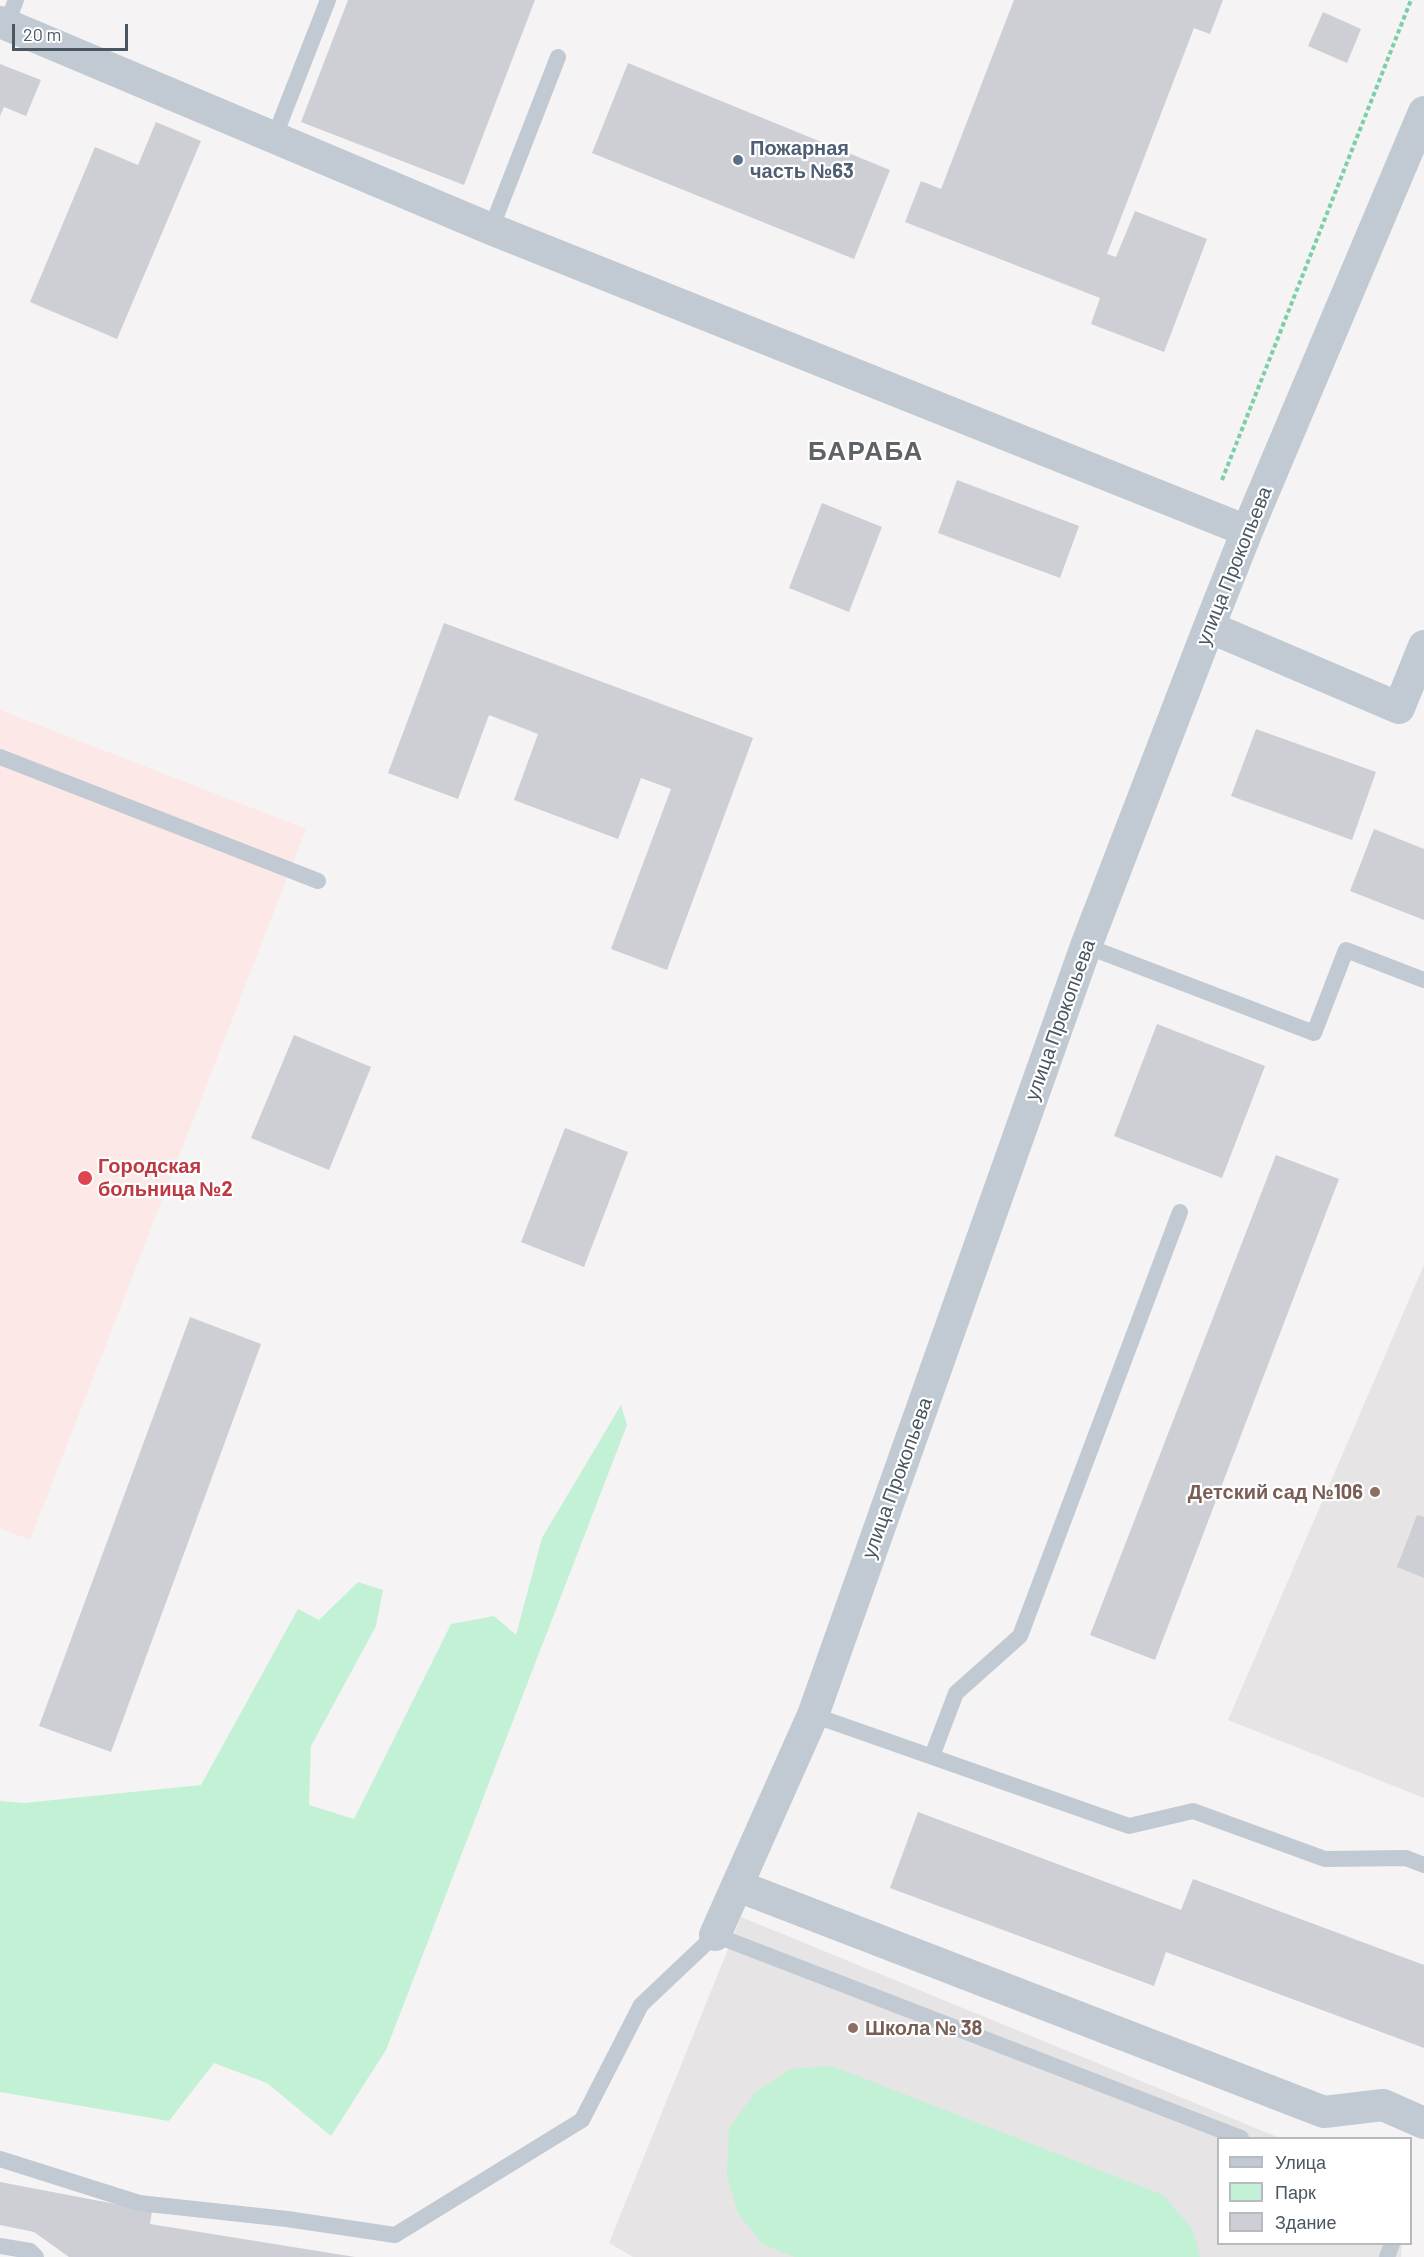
<!DOCTYPE html>
<html>
<head>
<meta charset="utf-8">
<style>
  body { margin:0 }
  #map { position:relative; width:1424px; height:2257px; overflow:hidden; background:#f5f3f3; font-family:Barlow,sans-serif }
  canvas { display:block }
  .legend { position:absolute; left:1217px; top:2137px; width:195px; height:108px; box-sizing:border-box; background:#fff; border:2px solid #b7bbc0; margin:0; padding:8px 10px; list-style:none; font-size:18px; color:#4a5661 }
  .legend li { display:flex; align-items:center; gap:12px; height:30px }
  .legend b { width:30px; border:2px solid #b7bbc0 }
  .scale { position:absolute; left:12px; top:24px; width:116px; height:27px; box-sizing:border-box; border:3px solid #4a5661; border-top:0; padding-left:8px; font-size:18px; line-height:21px; white-space:nowrap; color:#4a5661; -webkit-text-stroke:4px #fff; paint-order:stroke }
</style>
</head>
<body>
<div id="map">
<canvas width="1424" height="2257"></canvas>
<ul class="legend">
<li><b style="height:8px;background:#c1cad2"></b>Улица</li>
<li><b style="height:16px;background:#c3f1d5"></b>Парк</li>
<li><b style="height:16px;background:#cdcfd5"></b>Здание</li>
</ul>
<div class="scale">20 m</div>
</div>
<script>
const g = document.querySelector('canvas').getContext('2d');
g.lineJoin = 'round';
function paint(path, color) { g.fillStyle = color; g.fill(path, 'evenodd'); }
const toPath = rows => new Path2D(rows.map(r => 'M' + r).join(''));
function trace(path, color, width, dash) { g.strokeStyle = color; g.lineWidth = width; g.lineCap = dash ? 'butt' : 'round'; g.setLineDash(dash || []); g.stroke(path); }
function drawText(font, color, halo, rows, align = 'center') {
  g.font = font + ' Barlow,sans-serif'; g.lineWidth = 4.5; g.setLineDash([]); g.textBaseline = 'middle'; g.strokeStyle = halo; g.fillStyle = color; for (const [text, x, y, turn = 0] of rows) {
    g.save(); g.translate(x, y); g.rotate((+turn || 0) * Math.PI / 180); g.textAlign = isNaN(turn) ? turn : align; if (halo) g.strokeText(text, 0, 0); g.fillText(text, 0, 0); g.restore();
  }
}
paint(toPath([
  [1424,1265,1424,1798,1228,1720],
  [741,1917,1280,2138,1218,2138,1218,2244,1402,2244,1401,2257,633,2257,609,2243]
]), '#e6e4e5');
paint(toPath([
  [0,710,306,829,30,1540,0,1528]
]), '#fce8e6');
paint(toPath([
  [621,1405,627,1425,386,2050,331,2136,267,2083,214,2063,169,2121,0,2092,0,1801,24,1803,201,1785,298,1609,319,1620,358,1582,383,1590,376,1626,311,1746,309,1805,354,1819,451,1624,494,1616,516,1635,542,1538],
  [832,2066,1163,2195,1193,2230,1200,2257,795,2257,762,2244,738,2213,727,2175,729,2128,755,2093,790,2069]
]), '#c3f1d5');
paint(toPath([
  [348,0,535,0,464,185,301,122],
  [1014,0,1223,0,1210,34,1194,28,1107,254,1116,257,1135,211,1207,239,1164,352,1091,324,1100,298,905,222,921,181,941,189],
  [1323,12,1361,29,1347,63,1308,46],
  [628,63,890,170,854,259,592,153],
  [0,64,41,80,26,116,4,107,0,116],
  [156,122,201,141,117,339,30,302,95,147,138,165],
  [957,480,1079,526,1060,578,938,533],
  [822,503,882,527,849,612,789,588],
  [444,623,753,738,667,970,611,949,671,789,641,778,618,839,514,800,538,734,489,715,458,799,388,773],
  [1256,729,1376,772,1352,840,1231,796],
  [1374,829,1424,849,1424,920,1350,891],
  [1157,1024,1265,1066,1222,1178,1114,1136],
  [294,1035,371,1067,329,1170,251,1138],
  [565,1128,628,1152,584,1267,521,1242],
  [1276,1155,1339,1179,1155,1660,1090,1635],
  [190,1317,261,1344,111,1752,39,1726],
  [1417,1515,1424,1517,1424,1578,1397,1567],
  [918,1812,1181,1910,1193,1879,1424,1965,1424,2048,1166,1952,1154,1986,890,1888],
  [0,2182,152,2211,150,2224,355,2257,69,2257,34,2232,0,2225]
]), '#cdcfd5');
trace(toPath([
  [1222,480,1411,0]
]), '#7ad0a6', 4, [4.5, 3]);
trace(toPath([
  [6,25,16,0],
  [274,138,328,0],
  [491,229,558,57],
  [0,757,318,881],
  [1086,946,1314,1033,1346,950,1424,980],
  [813,1715,1129,1826,1193,1811,1325,1859,1406,1858,1424,1865],
  [932,1756,956,1693,1020,1636,1180,1212],
  [0,2159,139,2203,287,2219,395,2235,582,2120,641,2005,715,1935,1241,2138],
  [0,2246,30,2251,36,2257],
  [1387,2257,1392,2244]
]), '#c1cad2', 16);
trace(toPath([
  [0,22,491,229,1247,531],
  [1209,627,1399,708,1424,646],
  [738,1886,1324,2112,1383,2105,1424,2123],
  [715,1935,813,1715,1086,946,1209,627,1247,531,1424,112]
]), '#c1cad2', 32);
for (const [x, y, r, color] of [
  [738,160,6,"#5c6f8a"],
  [85,1178,8,"#e0444e"],
  [1375,1492,6,"#8d6e63"],
  [853,2028,6,"#8d6e63"]
]) { const dot = new Path2D(); dot.arc(x, y, r, 0, 2 * Math.PI); g.fillStyle = color; g.fill(dot); trace(dot, '#fff', 2); }
drawText('bold 20px', '#4e5e75', '#fff', [
  ["Пожарная",750,148],
  ["часть №63",750,171]
], 'left');
drawText('20px', '#4a5661', '#fff', [
  ["улица Прокопьева",1234,566,-68],
  ["улица Прокопьева",1060,1020,-70],
  ["улица Прокопьева",897,1478,-70]
]);
drawText('bold 20px', '#be3a42', '#fff', [
  ["Городская",98,1166],
  ["больница №2",98,1189]
], 'left');
drawText('bold 20px', '#785e54', '#fff', [
  ["Детский сад №106",1363,1492],
  ["Школа № 38",865,2028,"left"]
], 'right');
g.letterSpacing = '1.5px';
drawText('bold 26px', '#5f6368', '#fff', [
  ["БАРАБА",866,451]
]);
g.letterSpacing = '0px';
</script>
</body>
</html>
